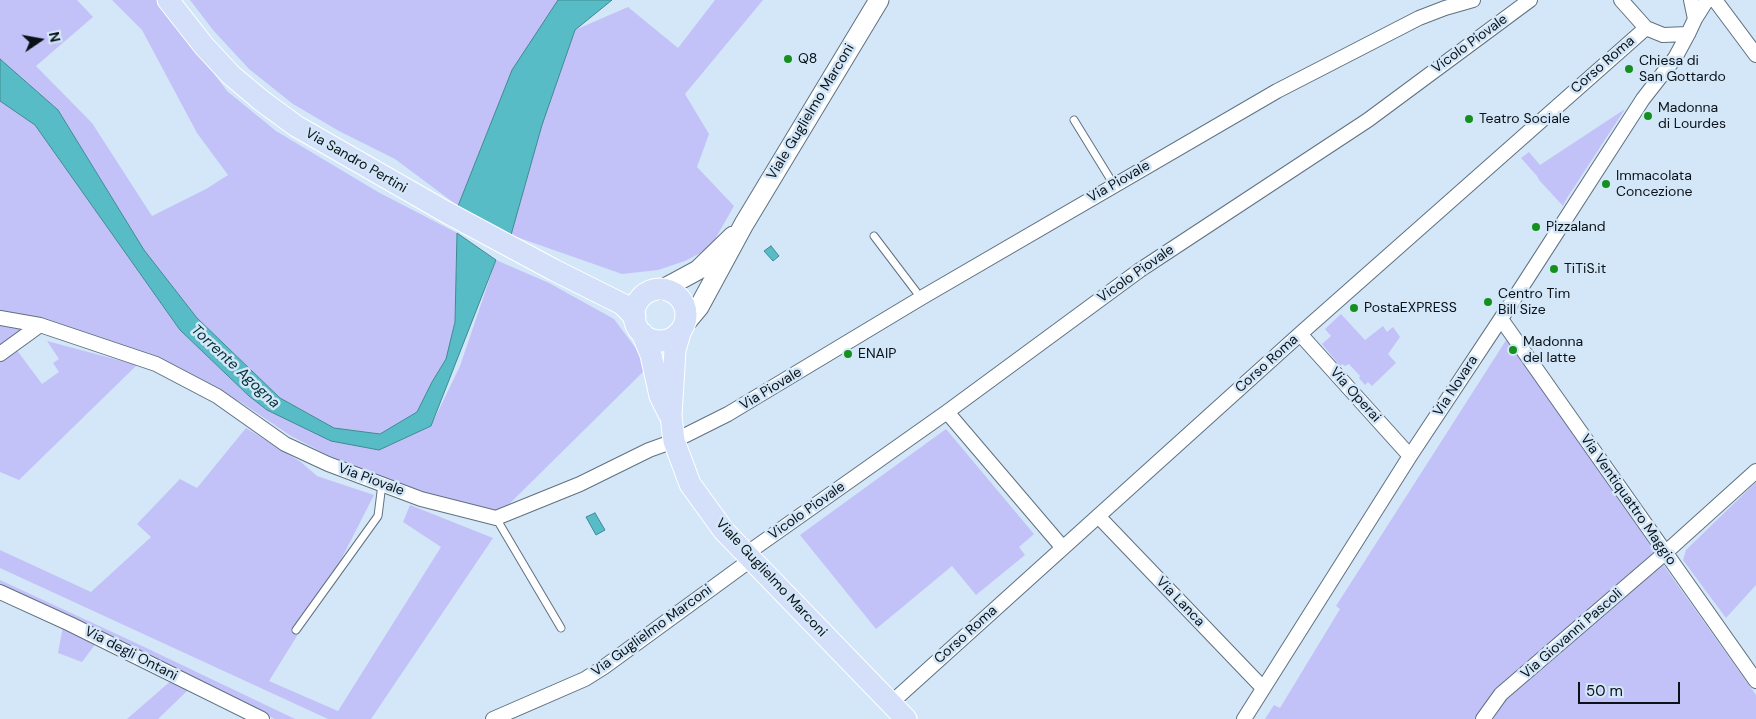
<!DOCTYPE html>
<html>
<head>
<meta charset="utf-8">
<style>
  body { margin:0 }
  #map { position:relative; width:1756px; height:719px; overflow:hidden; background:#d3e7f8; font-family:"DM Sans",sans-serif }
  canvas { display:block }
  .north { position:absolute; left:15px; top:15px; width:50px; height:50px; -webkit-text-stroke:4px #d3e7f8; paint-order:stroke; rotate:78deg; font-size:14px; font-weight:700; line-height:20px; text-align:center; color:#0a1117 }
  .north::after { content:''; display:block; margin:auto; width:18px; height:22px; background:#0a1117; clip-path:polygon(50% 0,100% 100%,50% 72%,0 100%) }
  .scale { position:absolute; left:1578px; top:682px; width:102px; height:22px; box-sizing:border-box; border:2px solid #0a1117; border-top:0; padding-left:6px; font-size:15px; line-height:18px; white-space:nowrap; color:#0a1117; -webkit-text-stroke:4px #d3e7f8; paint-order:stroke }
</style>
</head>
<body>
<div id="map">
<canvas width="1756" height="719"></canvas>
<div class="north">N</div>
<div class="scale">50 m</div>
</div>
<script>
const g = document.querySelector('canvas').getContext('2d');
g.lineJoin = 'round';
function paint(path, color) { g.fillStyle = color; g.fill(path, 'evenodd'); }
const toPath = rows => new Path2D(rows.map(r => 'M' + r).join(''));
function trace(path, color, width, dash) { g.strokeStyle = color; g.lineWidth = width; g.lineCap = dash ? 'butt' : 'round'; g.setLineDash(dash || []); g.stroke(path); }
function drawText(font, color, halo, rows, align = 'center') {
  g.font = font + ' "DM Sans",sans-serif'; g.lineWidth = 5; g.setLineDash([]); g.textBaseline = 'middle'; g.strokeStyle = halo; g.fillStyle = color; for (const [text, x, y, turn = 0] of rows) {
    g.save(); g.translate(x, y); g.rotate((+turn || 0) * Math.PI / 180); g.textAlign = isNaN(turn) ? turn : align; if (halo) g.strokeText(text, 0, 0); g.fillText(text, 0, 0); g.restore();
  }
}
paint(toPath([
  [0,0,77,0,93,17,36,66,92,123,152,216,206,189,228,175,197,133,142,30,112,0,159,0,227,91,276,131,378,192,457,233,455,322,446,359,432,382,417,412,380,434,334,428,280,398,197,318,144,250,58,110,0,59],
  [190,0,558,0,504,90,458,206,395,159,339,131,293,104,249,69,213,30],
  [715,0,763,0,685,94,709,134,697,167,734,206,710,248,685,261,658,270,622,274,511,235,542,125,575,30,628,7,678,48],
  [0,101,35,125,180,330,249,396,267,410,379,450,431,426,460,366,496,260,549,283,614,319,649,366,496,517,376,476,333,458,291,436,242,403,145,355,0,315],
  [1625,109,1567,198,1563,206,1539,180,1537,176,1521,158,1529,152,1540,165],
  [1341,314,1365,340,1383,326,1387,332,1393,327,1400,337,1388,354,1396,363,1372,386,1368,382,1365,385,1359,378,1360,376,1349,364,1345,366,1342,364,1340,366,1322,344,1331,336,1325,329],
  [0,318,40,325,13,345,42,384,59,372,53,363,59,359,47,341,137,365,19,480,0,472],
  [1510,334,1663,550,1657,556,1756,695,1756,719,1265,719,1274,705,1280,708,1340,609,1336,606],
  [246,428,301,462,317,476,374,495,326,589,269,681,338,711,441,547,403,522,410,505,493,538,371,719,328,719,0,568,0,550,91,592,151,537,137,524,180,479,197,488],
  [946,429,1034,534,1019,547,1025,555,976,595,952,566,876,629,800,535],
  [1756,482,1756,585,1726,618,1683,560,1686,550],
  [0,580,138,644,295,719,275,719,256,710,215,687,0,589],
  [63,626,97,642,82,662,58,653],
  [173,679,184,685,187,691,158,719,127,719]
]), '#c2c2f8');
const water = toPath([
  [558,0,612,0,575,30,542,125,511,235,458,206,512,70,558,0],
  [0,59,58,110,144,250,197,318,280,398,334,428,380,434,417,412,432,382,446,359,455,322,457,233,496,260,431,426,379,450,331,441,267,410,249,396,180,330,35,125,0,101,0,59],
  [771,246,779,256,773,261,764,251,771,246],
  [595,513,605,530,596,535,586,517,595,513]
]);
paint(water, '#57bcc6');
trace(water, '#408992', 1);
const service = toPath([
  [1074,120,1114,185],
  [874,236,921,298],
  [496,518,561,628],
  [296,630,378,516,382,484]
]);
const minor = toPath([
  [1621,0,1646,28,1663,35,1688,34,1695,19,1691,0],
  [1715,0,1756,55],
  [1695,19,1707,0],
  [0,318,40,325,156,364,217,396,285,444,328,464,421,499,496,518,580,484,649,450,674,441,728,414,921,298,1277,91,1419,18,1445,8,1473,0],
  [1501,319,1756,681],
  [1300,334,1410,456],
  [0,354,40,325],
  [947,412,1063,548],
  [1098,516,1263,688],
  [746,554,947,412,1140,270,1368,120,1530,0],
  [0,592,70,624,262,719],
  [891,703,1300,334,1646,28],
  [493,719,585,679,604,667,752,559],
  [1244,719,1410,456,1512,302,1643,99,1675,58,1688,34],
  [1483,719,1501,694,1665,553,1756,471]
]);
const secondary = toPath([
  [661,290,698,270,733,236],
  [684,325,699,307,744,224,879,0]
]);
const primary = toPath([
  [168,0,204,46,231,75,262,101,296,126,446,212,554,270,622,304,635,317],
  '634 315a26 26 0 1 1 52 0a26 26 0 1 1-52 0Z',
  [642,333,651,355,660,396,669,414],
  [680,333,675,350,671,416,674,441,690,484,724,531,906,719]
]);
trace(service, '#607180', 9);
trace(minor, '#607180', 16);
trace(secondary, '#607180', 21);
trace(primary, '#fff', 23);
trace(service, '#fff', 7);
trace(minor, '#fff', 14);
trace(secondary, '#fff', 19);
trace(primary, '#d4e0fa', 21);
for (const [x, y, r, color] of [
  [788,59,5,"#15901e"],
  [1629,69,5,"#15901e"],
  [1648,116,5,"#15901e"],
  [1469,119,5,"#15901e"],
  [1606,184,5,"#15901e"],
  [1536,227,5,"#15901e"],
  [1554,269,5,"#15901e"],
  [1488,302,5,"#15901e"],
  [1354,308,5,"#15901e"],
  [1513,350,5,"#15901e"],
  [848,354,5,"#15901e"]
]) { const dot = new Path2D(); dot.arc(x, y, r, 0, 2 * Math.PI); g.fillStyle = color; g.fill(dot); trace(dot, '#d3e7f8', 2); }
drawText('14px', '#0a1117', '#d3e7f8', [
  ["Vicolo Piovale",1470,44,-36],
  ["Corso Roma",1603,65,-41],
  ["Viale Guglielmo Marconi",811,112,-59],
  ["Via Sandro Pertini",356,161,30],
  ["Via Piovale",1119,182,-30],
  ["Vicolo Piovale",1136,274,-35],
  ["Corso Roma",1267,364,-42],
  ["Via Novara",1456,386,-57],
  ["Via Piovale",771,389,-31],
  ["Via Operai",1355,395,48],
  ["Via Piovale",371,480,20],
  ["Via Ventiquattro Maggio",1628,500,55],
  ["Vicolo Piovale",807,511,-35],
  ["Viale Guglielmo Marconi",771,578,47],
  ["Via Lanca",1180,602,46],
  ["Via Guglielmo Marconi",652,631,-36],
  ["Via Giovanni Pascoli",1572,634,-41],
  ["Corso Roma",966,635,-42],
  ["Via degli Ontani",131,654,27]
]);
drawText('14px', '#0a1117', '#d3e7f8', [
  ["Q8",798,59],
  ["Chiesa di",1639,61],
  ["San Gottardo",1639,77],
  ["Madonna",1658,108],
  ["di Lourdes",1658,124],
  ["Teatro Sociale",1479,119],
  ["Immacolata",1616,176],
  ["Concezione",1616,192],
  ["Pizzaland",1546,227],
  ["TiTiS.it",1564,269],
  ["Centro Tim",1498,294],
  ["Bill Size",1498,310],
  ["PostaEXPRESS",1364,308],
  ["Madonna",1523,342],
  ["del latte",1523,358],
  ["ENAIP",858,354]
], 'left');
drawText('italic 15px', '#003034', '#d3e7f8', [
  ["Torrente Agogna",235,367,43]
]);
</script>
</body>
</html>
